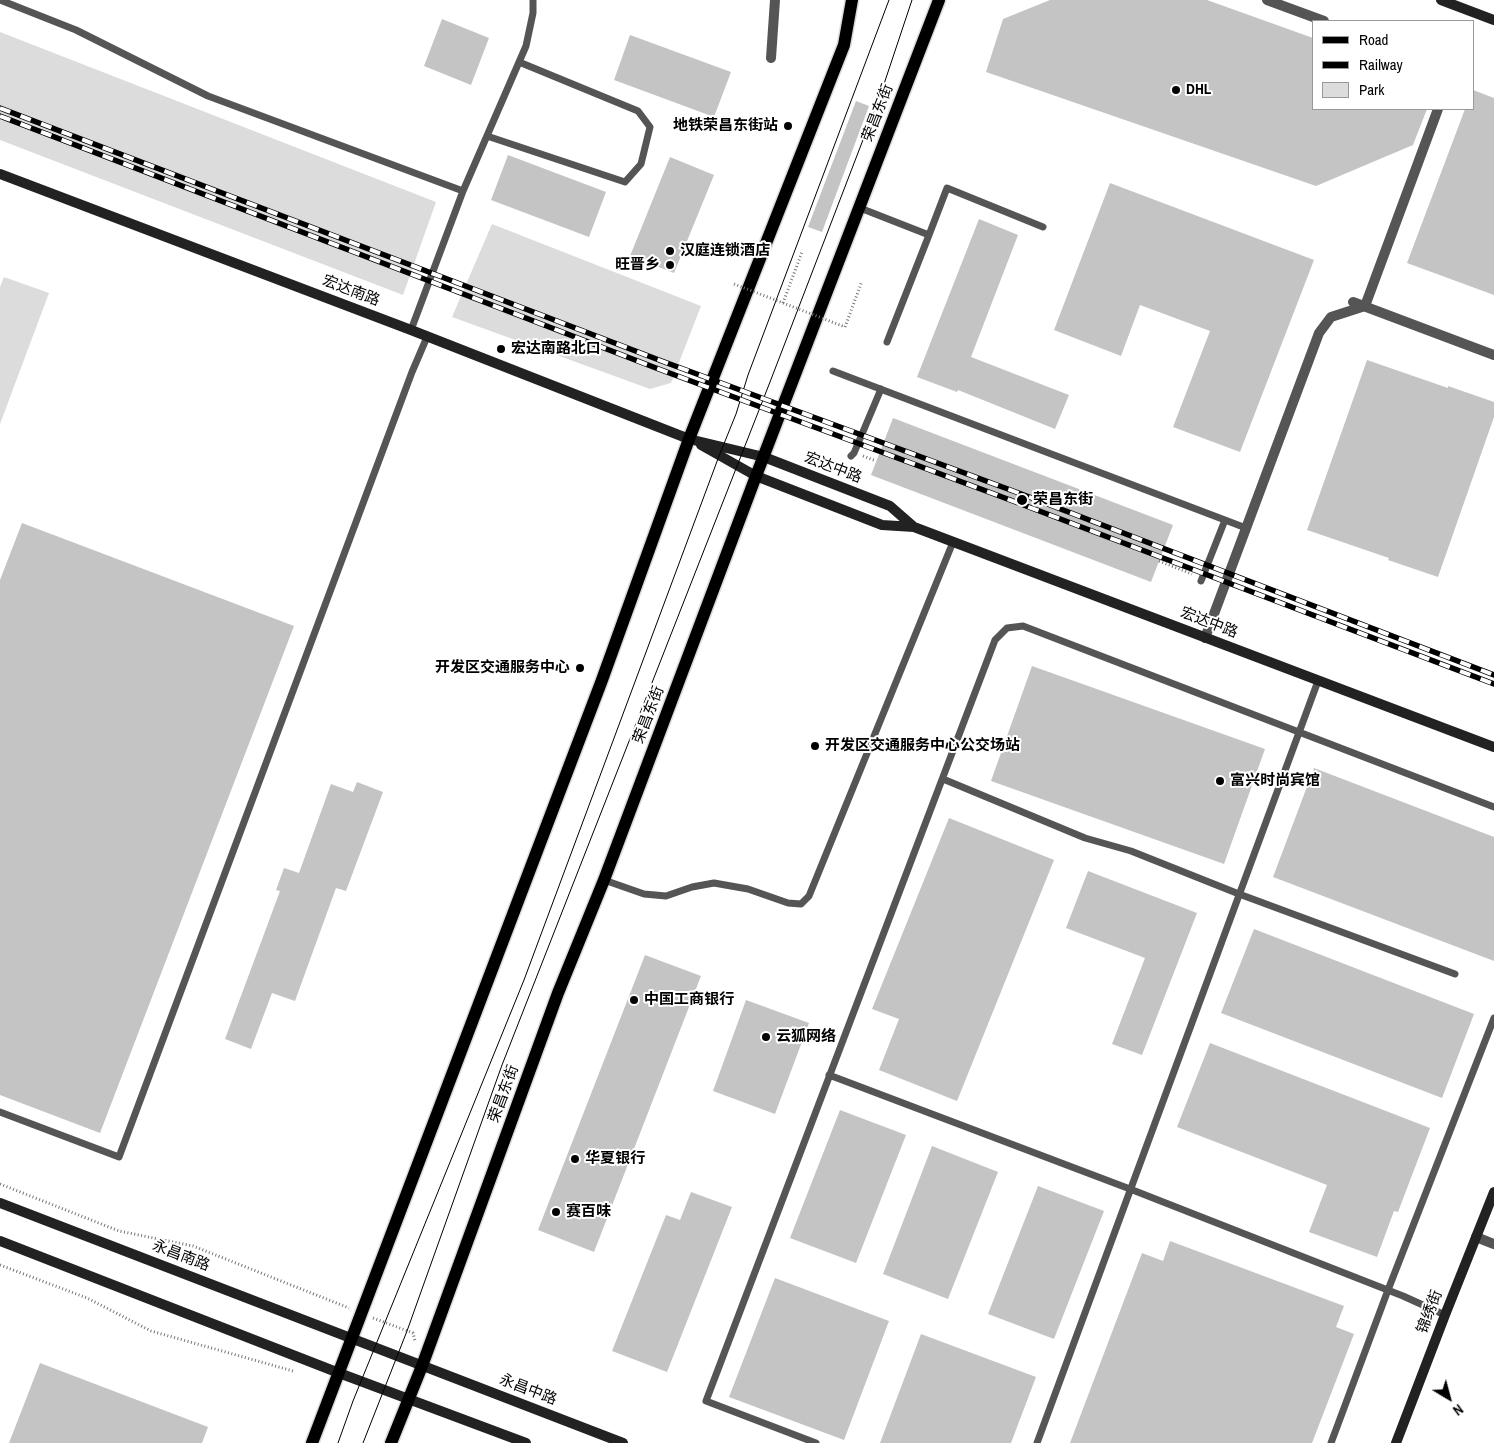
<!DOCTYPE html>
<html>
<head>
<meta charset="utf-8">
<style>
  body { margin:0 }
  #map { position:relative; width:1494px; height:1443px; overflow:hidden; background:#fff; font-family:"Archivo Narrow",sans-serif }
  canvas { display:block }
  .legend { position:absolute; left:1312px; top:20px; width:162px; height:90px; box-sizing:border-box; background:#fff; border:1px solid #999; margin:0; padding:6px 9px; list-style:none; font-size:15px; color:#000 }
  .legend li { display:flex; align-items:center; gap:10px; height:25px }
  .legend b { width:25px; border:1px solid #999 }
  .north { position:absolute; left:1424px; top:1373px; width:50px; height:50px; -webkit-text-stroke:4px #fff; paint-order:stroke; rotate:143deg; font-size:14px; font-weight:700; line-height:20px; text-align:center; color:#000 }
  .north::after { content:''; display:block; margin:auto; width:18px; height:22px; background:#000; clip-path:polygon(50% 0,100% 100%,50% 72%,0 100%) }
</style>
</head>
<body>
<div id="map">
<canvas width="1494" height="1443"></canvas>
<ul class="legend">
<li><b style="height:6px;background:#000"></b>Road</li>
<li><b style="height:6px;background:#000"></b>Railway</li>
<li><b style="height:14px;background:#dcdcdc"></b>Park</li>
</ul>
<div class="north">N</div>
</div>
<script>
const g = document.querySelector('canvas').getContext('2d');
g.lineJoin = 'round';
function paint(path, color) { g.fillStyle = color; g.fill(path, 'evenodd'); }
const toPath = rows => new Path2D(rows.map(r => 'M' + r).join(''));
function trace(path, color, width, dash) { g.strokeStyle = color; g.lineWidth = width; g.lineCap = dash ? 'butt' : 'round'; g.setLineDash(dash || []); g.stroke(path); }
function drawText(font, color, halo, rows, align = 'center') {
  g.font = font + ' "Archivo Narrow","Noto Sans SC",sans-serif'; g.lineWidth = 4; g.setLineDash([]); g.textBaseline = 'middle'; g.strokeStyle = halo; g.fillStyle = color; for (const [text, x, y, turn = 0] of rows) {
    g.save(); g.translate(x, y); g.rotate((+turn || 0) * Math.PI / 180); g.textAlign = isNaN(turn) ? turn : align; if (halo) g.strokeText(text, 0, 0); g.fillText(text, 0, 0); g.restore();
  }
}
paint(toPath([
  [0,32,436,202,403,295,0,140],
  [492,224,701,306,671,383,650,389,452,317],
  [4,277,49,293,0,424,0,287]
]), '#dcdcdc');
paint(toPath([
  [1050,0,1207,0,1313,38,1313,109,1427,109,1413,145,1316,186,986,72,1003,19],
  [442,19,489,38,471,85,424,66],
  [630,35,731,72,714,117,614,80],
  [1473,90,1494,98,1494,295,1407,263,1465,109,1473,109],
  [856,101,869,106,822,232,808,227],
  [508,155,606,192,589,237,491,200],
  [670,157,714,175,674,273,630,256],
  [1110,183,1314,260,1240,452,1173,427,1210,331,1140,305,1121,356,1054,330],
  [979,219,1018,235,971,357,1069,395,1055,429,958,390,957,392,917,377],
  [1367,360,1448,388,1448,386,1494,402,1494,417,1438,577,1388,560,1389,558,1307,530],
  [893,418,1173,525,1151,582,871,475],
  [22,523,294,626,100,1133,0,1095,0,580],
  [1032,666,1265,749,1224,864,991,781],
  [1314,768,1494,837,1494,961,1273,877],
  [357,782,383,792,346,891,336,888,295,1001,272,993,251,1049,225,1039,280,891,276,890,284,868,299,873,331,784,353,792],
  [949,818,1054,860,957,1101,879,1070,899,1019,872,1009],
  [1088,871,1197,913,1142,1055,1112,1044,1145,958,1066,928],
  [1254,929,1474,1014,1442,1098,1221,1013],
  [645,955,701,976,594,1252,538,1230],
  [746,1000,809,1023,775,1114,713,1091],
  [1210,1043,1430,1128,1398,1212,1394,1211,1377,1257,1309,1232,1327,1185,1177,1127],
  [840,1110,906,1135,856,1263,790,1238],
  [932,1146,998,1172,948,1299,883,1274],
  [1038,1186,1104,1211,1054,1339,988,1314],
  [691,1192,732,1207,667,1372,612,1351,666,1215,680,1220],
  [1170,1241,1344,1306,1336,1327,1354,1334,1312,1443,1070,1443,1142,1253,1163,1261],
  [775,1278,889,1321,844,1440,729,1397],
  [921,1334,1036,1377,1011,1443,880,1443],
  [40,1363,208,1427,202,1443,9,1443]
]), '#c4c4c4');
const primary = toPath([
  [312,1443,602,680,689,439,844,45,852,0],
  [391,1443,422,1366,558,993,604,880,756,476,939,0]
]);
trace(primary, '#dbdbdb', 15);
trace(toPath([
  [783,303,802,252],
  [845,327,862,281],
  [863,456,876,461],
  [1159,561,1192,574],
  [0,1184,119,1231,193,1246,349,1308],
  [0,1265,87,1298,151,1331,293,1371],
  [373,1318,413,1333,415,1341]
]), '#777', 3, [1, 2.5]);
trace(toPath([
  [0,0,76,30,208,96,463,191],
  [487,136,625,182,641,164,650,127,638,111,519,62],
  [860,208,929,235,947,188,1043,227],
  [411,330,463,191,526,46,533,13,533,0],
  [887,342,929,235],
  [833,371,1246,528],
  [851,456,854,453,881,389],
  [1201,581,1225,520],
  [943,779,1085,838,1131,851,1239,894,1455,974],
  [604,880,644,894,666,896,692,887,714,883,748,889,788,903,801,904,809,896,953,542],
  [829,1075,1130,1189,1403,1296,1445,1315],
  [0,1112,119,1157,412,372,427,337],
  [816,1443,706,1401,995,640,1007,628,1023,626,1494,807],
  [1037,1443,1318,681],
  [1331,1443,1388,1290,1494,1018]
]), '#555', 7);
trace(toPath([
  [1267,0,1324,21],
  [771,58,775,0],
  [1353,302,1494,355],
  [1205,638,1319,333,1331,317,1365,306,1438,109],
  [1476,1237,1494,1244]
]), '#555', 10);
trace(toPath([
  [1441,0,1494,20],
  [0,174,411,330,689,439,764,457,890,506,914,527],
  [701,445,756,476,882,525,914,527,1494,747],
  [0,1203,623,1443],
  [0,1241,339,1373,526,1443],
  [1396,1443,1445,1315,1494,1192]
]), '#222', 10);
trace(primary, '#000', 12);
trace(toPath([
  [338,1443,353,1401,524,980,719,456,736,414,748,375,889,0],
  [363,1443,407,1331,502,1065,770,382,881,93,912,0]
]), '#000', 1);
const rail = toPath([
  [0,108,659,360,1024,495,1494,675],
  [0,116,656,368,1021,504,1494,684]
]);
trace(rail, '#000', 5.5);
trace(rail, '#fff', 4, [11]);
trace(toPath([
  [734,284,845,327]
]), '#777', 3, [1, 2.5]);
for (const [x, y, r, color] of [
  [1176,90,5,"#000"],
  [788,126,5,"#000"],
  [670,251,5,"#000"],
  [670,265,5,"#000"],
  [501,349,5,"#000"],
  [1022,500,6,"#000"],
  [580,668,5,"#000"],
  [815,746,5,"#000"],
  [1220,781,5,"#000"],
  [634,1000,5,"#000"],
  [766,1037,5,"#000"],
  [575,1159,5,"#000"],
  [556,1212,5,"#000"]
]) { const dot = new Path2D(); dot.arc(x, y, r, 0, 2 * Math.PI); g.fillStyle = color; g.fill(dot); trace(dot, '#fff', 2); }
drawText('bold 15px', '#000', '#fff', [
  ["DHL",1186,90],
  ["地铁荣昌东街站",778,126,"right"],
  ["汉庭连锁酒店",680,251],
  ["旺晋乡",660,265,"right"],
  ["宏达南路北口",511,349],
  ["荣昌东街",1033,500],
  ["开发区交通服务中心",570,668,"right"],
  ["开发区交通服务中心公交场站",825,746],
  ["富兴时尚宾馆",1230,781],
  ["中国工商银行",644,1000],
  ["云狐网络",776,1037],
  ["华夏银行",585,1159],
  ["赛百味",566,1212]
], 'left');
drawText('15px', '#000', '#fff', [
  ["荣昌东街",878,113,-69],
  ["宏达南路",351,291,21],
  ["宏达中路",833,468,21],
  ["宏达中路",1209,623,21],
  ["荣昌东街",649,715,-69],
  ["荣昌东街",504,1094,-70],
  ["永昌南路",181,1256,21],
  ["锦绣街",1430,1312,-69],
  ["永昌中路",528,1390,21]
]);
</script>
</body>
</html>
